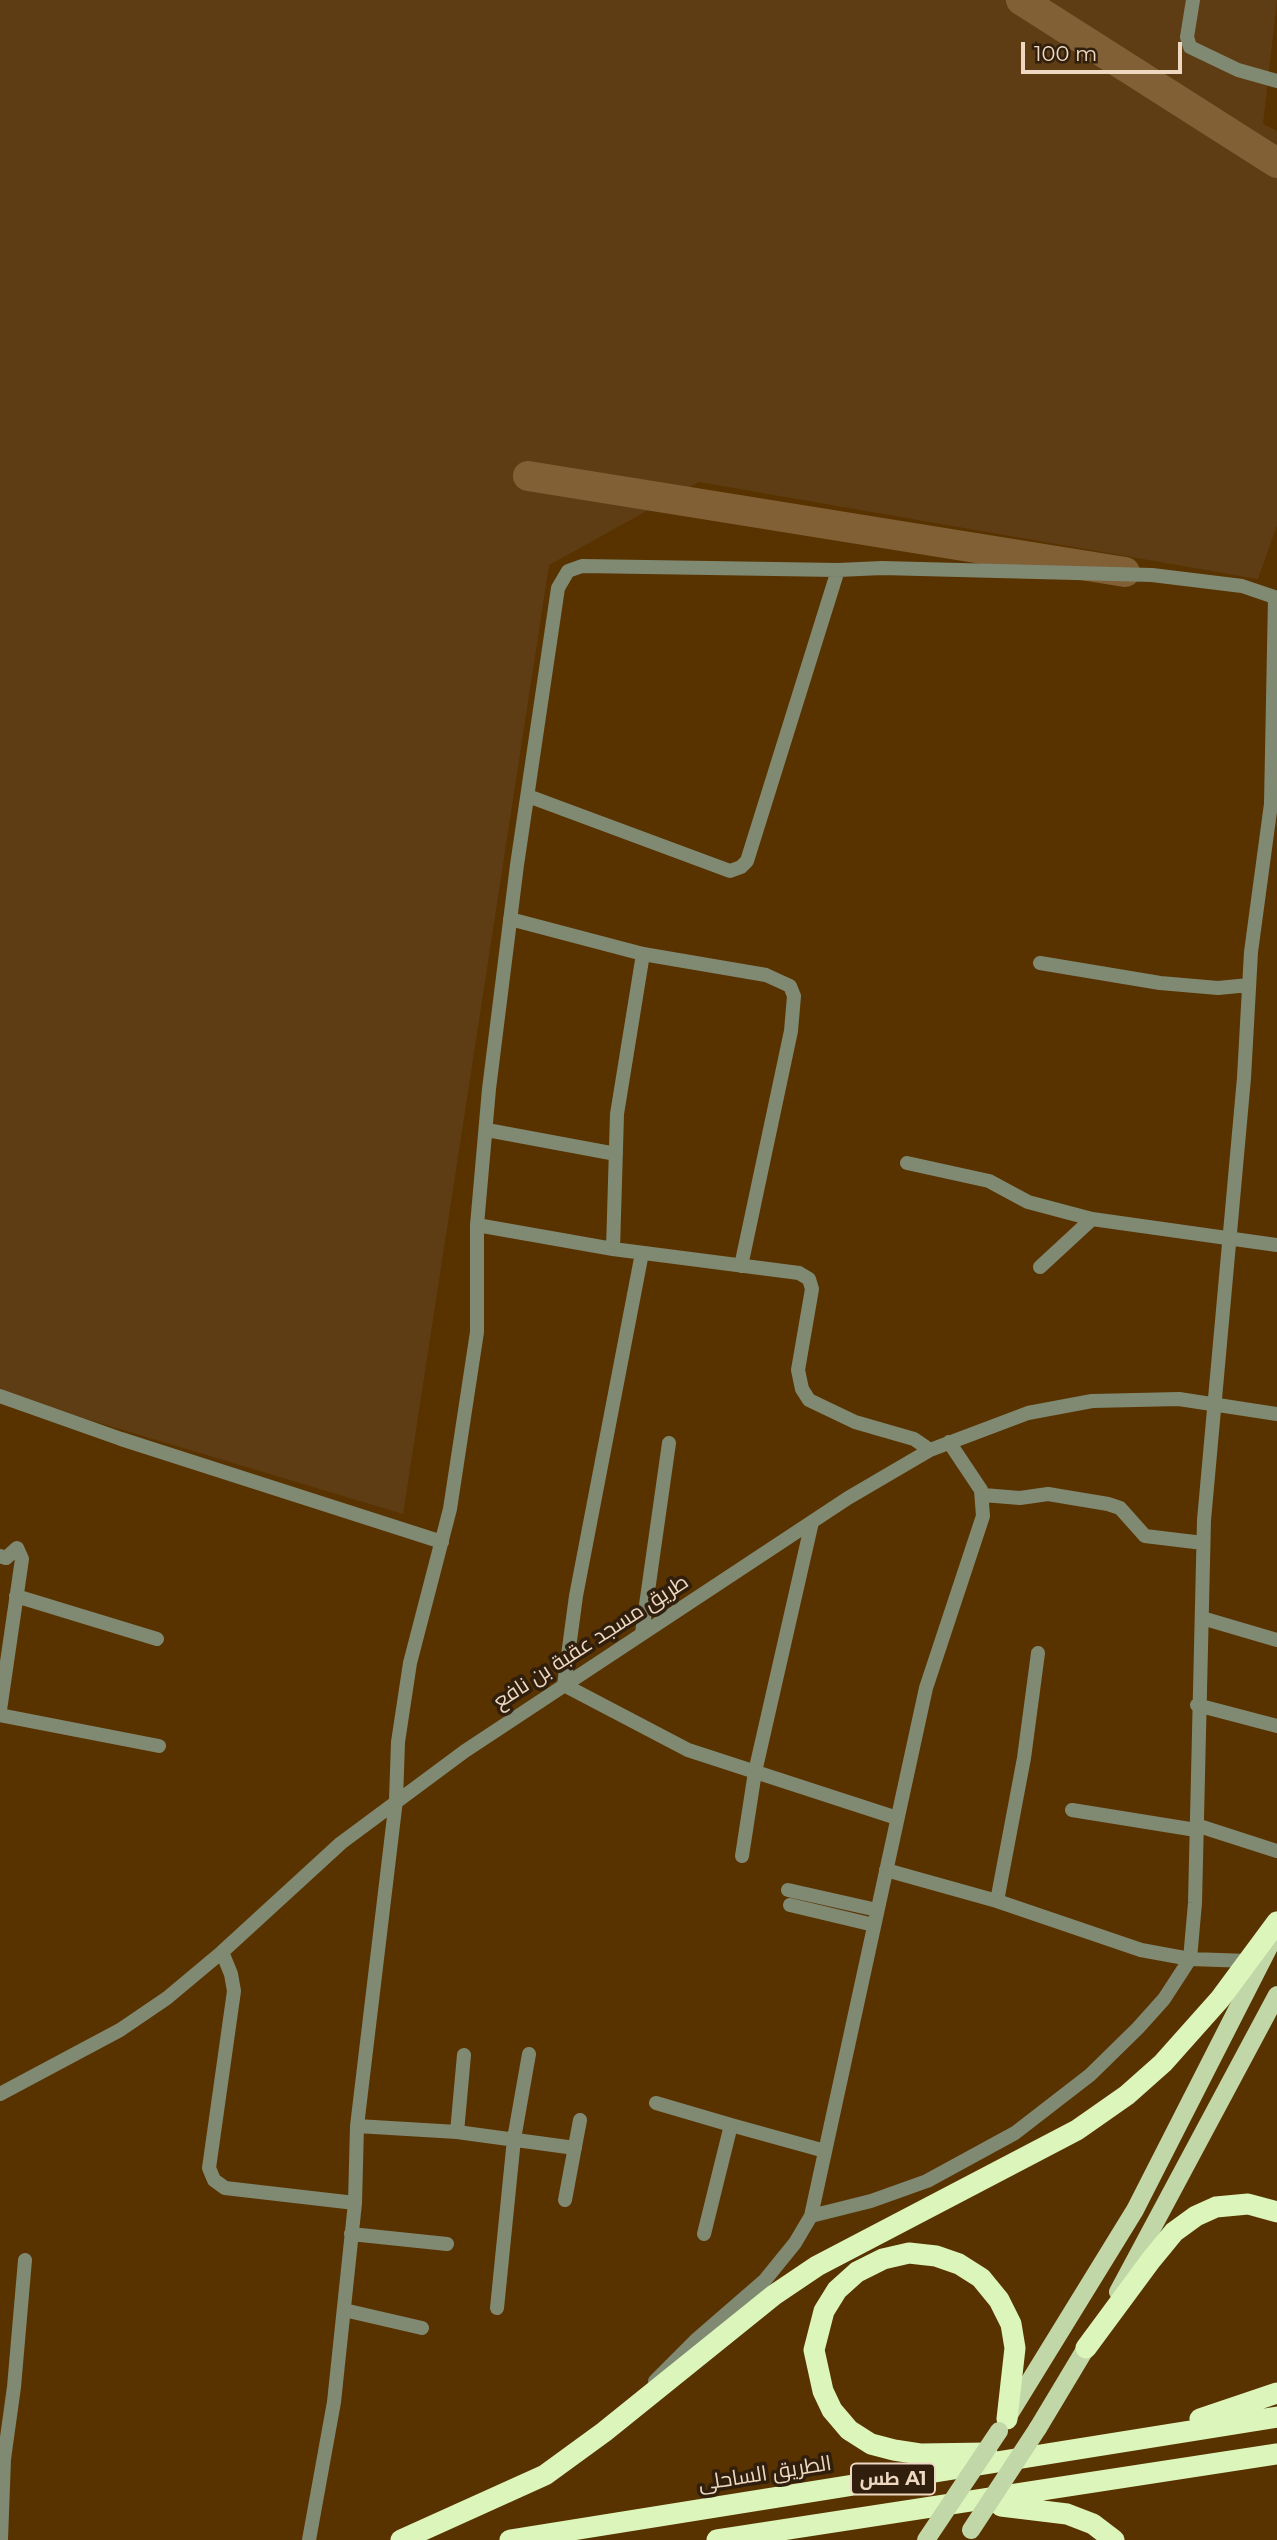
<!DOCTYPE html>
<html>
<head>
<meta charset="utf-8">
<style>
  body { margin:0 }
  #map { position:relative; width:1277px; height:2540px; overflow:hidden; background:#583300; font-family:Montserrat,sans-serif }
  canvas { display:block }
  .scale { position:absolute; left:1021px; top:42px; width:161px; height:32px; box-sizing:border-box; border:4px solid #efd8c1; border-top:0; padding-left:9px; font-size:21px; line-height:24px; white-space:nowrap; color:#efd8c1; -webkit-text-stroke:5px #301f0d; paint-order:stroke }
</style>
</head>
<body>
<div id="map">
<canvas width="1277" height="2540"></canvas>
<div class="scale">100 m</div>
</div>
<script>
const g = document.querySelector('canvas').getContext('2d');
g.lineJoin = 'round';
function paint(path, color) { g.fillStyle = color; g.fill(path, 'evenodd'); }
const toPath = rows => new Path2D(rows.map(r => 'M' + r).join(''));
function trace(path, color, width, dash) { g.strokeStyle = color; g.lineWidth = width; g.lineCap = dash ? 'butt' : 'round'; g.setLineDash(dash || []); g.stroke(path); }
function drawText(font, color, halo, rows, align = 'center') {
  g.font = font + ' Montserrat,Cairo,sans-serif'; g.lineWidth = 7; g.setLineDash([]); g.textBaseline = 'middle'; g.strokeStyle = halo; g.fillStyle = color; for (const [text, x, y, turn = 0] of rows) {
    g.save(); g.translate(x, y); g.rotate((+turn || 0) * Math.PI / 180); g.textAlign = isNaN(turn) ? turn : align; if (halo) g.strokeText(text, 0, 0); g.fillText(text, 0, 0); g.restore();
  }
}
paint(toPath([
  [0,0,1277,0,1263,124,1277,131,1277,525,1258,579,699,482,549,565,403,1514,0,1393]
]), '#5f3d14');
trace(toPath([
  [1021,0,1277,163],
  [528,476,1125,572]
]), '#826035', 30);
trace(toPath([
  [1193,0,1187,37,1190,47,1238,70,1277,81],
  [528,796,730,871,741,867,747,861,838,570,882,568,1152,575,1242,586,1277,598],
  [510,919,643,954,766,975,790,986,794,996,791,1031,741,1266],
  [1040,963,1160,983,1218,988,1249,985],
  [487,1130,616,1154],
  [907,1163,989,1181,1028,1202,1092,1219,1277,1245],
  [477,1225,613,1249,799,1273,809,1279,812,1289,798,1370,802,1389,809,1400,855,1422,914,1439,930,1450],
  [613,1249,617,1114,643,954],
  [642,1253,576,1596,564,1685,688,1750,897,1818],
  [1040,1267,1092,1219],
  [0,1396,121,1439,442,1542],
  [983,1495,1020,1498,1048,1494,1108,1504,1120,1508,1145,1536,1203,1543],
  [0,1556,6,1558,17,1548,22,1559,0,1710],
  [16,1596,157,1639],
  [1202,1618,1277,1640],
  [642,1633,669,1443],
  [1197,1705,1277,1726],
  [0,1715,159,1746],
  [1072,1810,1196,1830],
  [1196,1825,1277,1851],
  [742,1856,755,1772,812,1522],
  [886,1870,997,1901,1141,1950,1190,1959,1249,1961],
  [788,1890,877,1910],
  [997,1901,1024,1758,1038,1653],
  [790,1905,874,1925],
  [222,1952,231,1974,234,1991,209,2168,214,2180,225,2188,355,2203],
  [0,2094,120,2030,167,1998,222,1952,341,1843,465,1751,848,1498,930,1450,1028,1413,1092,1401,1179,1399,1277,1414],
  [656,2103,731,2125],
  [357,2126,457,2132,575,2148],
  [457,2132,464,2055],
  [565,2200,580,2120],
  [811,2216,871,2201,927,2181,1015,2133,1090,2075,1138,2028,1164,1999,1190,1959,1195,1903,1204,1520,1244,1078,1251,952,1271,804,1275,597],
  [351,2234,447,2244],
  [704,2234,731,2125,825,2151],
  [497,2308,514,2139,529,2054],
  [344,2310,422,2328],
  [655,2381,697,2339,765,2280,795,2243,811,2216,926,1688,983,1516,981,1490,949,1442],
  [1,2540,4,2459,14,2387,25,2260],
  [309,2540,334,2402,355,2203,357,2126,396,1800,398,1742,410,1663,450,1509,477,1332,477,1225,489,1089,517,865,558,588,568,571,582,566,838,570]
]), '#808a73', 14);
trace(toPath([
  [1118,2292,1277,1995],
  [1007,2418,1135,2210,1275,1935],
  [1038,2428,1092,2338]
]), '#c2d7a7', 18);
trace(toPath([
  [1086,2348,1151,2260,1174,2232,1196,2216,1216,2207,1248,2204,1277,2212],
  [1200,2419,1277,2393],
  [987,2453,920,2454,894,2450,871,2444,849,2430,832,2410,823,2391,814,2350,824,2311,837,2290,857,2272,883,2259,909,2253,936,2256,959,2264,981,2278,999,2300,1011,2324,1015,2348,1007,2419],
  [1001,2506,1067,2514,1093,2524,1114,2540],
  [401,2540,545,2475,604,2432,774,2295,817,2266,1077,2130,1127,2095,1163,2063,1220,1999,1277,1922],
  [510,2540,1277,2417],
  [717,2540,1277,2454]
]), '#dcf5bb', 21);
trace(toPath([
  [971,2530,1038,2428],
  [926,2540,999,2431]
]), '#c2d7a7', 18);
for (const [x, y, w] of [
  [893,2479,84]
]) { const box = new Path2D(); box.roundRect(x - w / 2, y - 15.5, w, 31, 5); g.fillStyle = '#301f0d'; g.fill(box); trace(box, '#efd8c1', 2); }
drawText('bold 19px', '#efd8c1', null, [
  ["طس A1",893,2479]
]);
drawText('21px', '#efd8c1', '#301f0d', [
  ["طريق مسجد عقبة بن نافع",591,1642,-33],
  ["الطريق الساحلى",765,2474,-9]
]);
</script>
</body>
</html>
